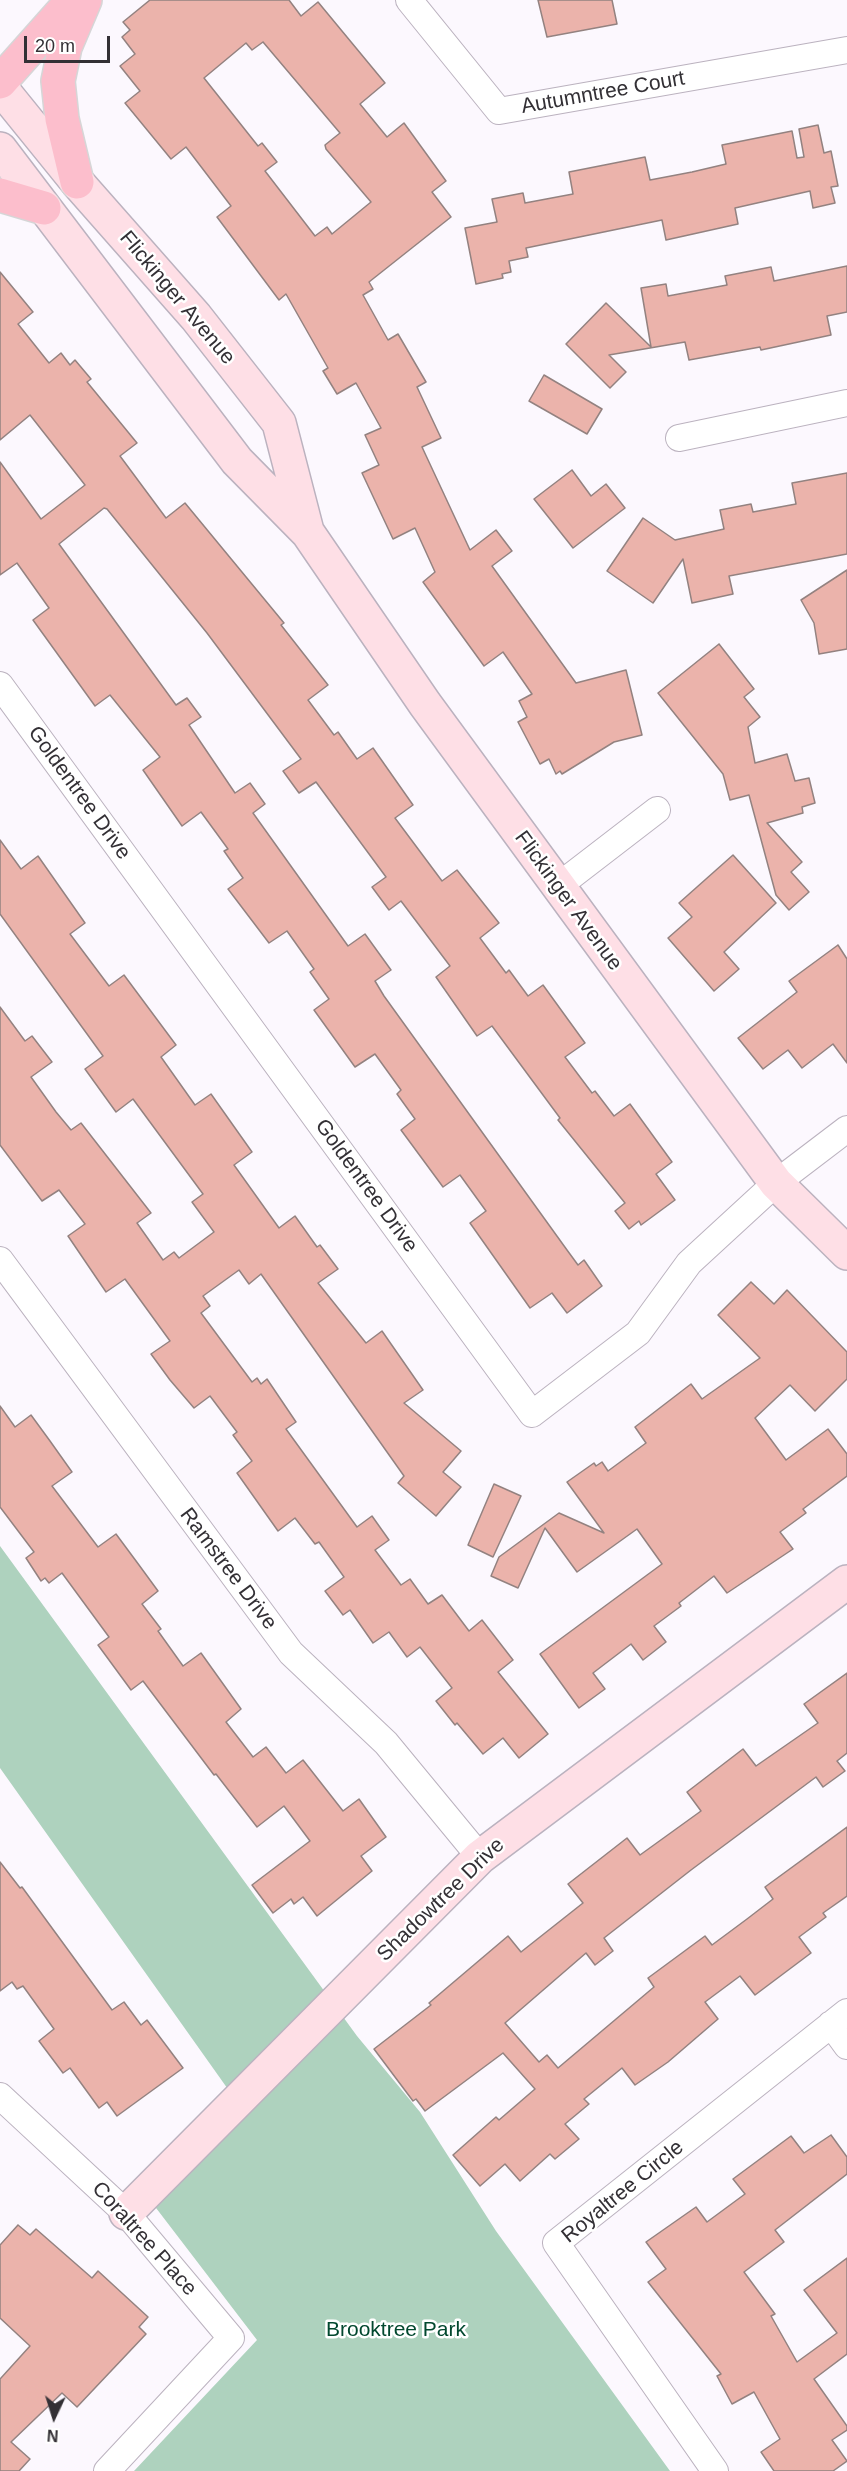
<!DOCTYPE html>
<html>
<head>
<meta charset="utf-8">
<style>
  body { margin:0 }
  #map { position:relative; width:847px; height:2471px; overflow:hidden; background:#fcf8fe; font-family:Arial,sans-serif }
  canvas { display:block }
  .north { position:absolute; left:24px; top:2387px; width:60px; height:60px; -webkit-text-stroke:4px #fff; paint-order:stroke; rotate:184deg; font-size:16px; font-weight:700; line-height:24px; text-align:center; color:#333035 }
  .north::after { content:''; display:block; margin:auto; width:21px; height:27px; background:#333035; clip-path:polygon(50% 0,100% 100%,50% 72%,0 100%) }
  .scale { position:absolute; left:24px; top:36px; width:86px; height:27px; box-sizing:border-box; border:3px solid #333035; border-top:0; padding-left:8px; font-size:18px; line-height:21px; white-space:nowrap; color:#333035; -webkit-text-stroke:4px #fff; paint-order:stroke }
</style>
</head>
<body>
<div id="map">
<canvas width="847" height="2471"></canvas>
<div class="north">N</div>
<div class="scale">20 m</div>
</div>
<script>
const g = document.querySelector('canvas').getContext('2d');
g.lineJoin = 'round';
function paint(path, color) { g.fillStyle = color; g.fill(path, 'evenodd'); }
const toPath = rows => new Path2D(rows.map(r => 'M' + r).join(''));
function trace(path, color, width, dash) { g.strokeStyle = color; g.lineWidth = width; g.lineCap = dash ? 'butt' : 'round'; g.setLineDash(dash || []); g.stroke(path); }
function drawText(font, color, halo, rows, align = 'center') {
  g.font = font + ' Arial,sans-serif'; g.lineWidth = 5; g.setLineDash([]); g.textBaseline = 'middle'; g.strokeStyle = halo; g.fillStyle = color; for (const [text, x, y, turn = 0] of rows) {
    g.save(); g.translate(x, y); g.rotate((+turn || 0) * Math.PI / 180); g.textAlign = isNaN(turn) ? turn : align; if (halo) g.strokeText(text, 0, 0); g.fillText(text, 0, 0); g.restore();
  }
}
paint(toPath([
  [0,1546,357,2036,420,2112,496,2231,670,2471,134,2471,257,2340,153,2204,247,2116,0,1768]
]), '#aed2be');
const building = toPath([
  [150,0,289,0,301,16,318,2,385,83,360,104,387,137,404,123,446,181,432,192,451,217,369,282,373,289,363,295,388,340,398,334,426,382,417,387,441,438,422,447,470,550,496,530,512,551,492,566,576,683,626,670,642,735,614,742,562,774,560,771,556,774,549,759,540,764,518,722,527,717,519,701,532,694,503,652,484,666,423,582,435,572,415,528,393,539,362,473,379,465,365,435,381,428,356,383,337,394,323,371,328,368,286,294,279,300,217,217,231,206,186,147,171,159,125,103,140,91,120,66,135,54,122,37,130,30,123,22,150,0],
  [263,42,340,133,325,145,326,149,371,202,332,234,327,227,315,236,265,171,277,162,262,143,258,146,204,78,246,43,252,50,263,42],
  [538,0,612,0,617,24,547,37,538,0],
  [818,125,824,153,831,151,838,186,831,187,835,203,813,208,810,191,735,208,738,224,666,240,662,220,526,248,528,257,509,261,511,272,502,274,503,278,476,284,465,228,497,222,492,199,523,193,525,203,573,194,569,172,645,157,650,180,692,172,726,164,722,145,792,131,797,158,804,157,799,129,818,125],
  [847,266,847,312,827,316,831,335,761,350,760,347,689,360,685,342,609,355,626,372,610,388,566,344,606,303,651,347,641,288,666,284,668,296,727,285,725,276,771,267,774,281,847,266],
  [0,272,33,312,18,324,49,363,61,353,70,365,75,360,91,379,87,382,137,443,120,456,166,518,185,503,284,623,281,625,328,685,308,700,334,735,338,732,357,759,373,748,413,805,395,818,442,881,457,870,499,923,480,938,506,973,509,970,528,996,543,985,585,1043,565,1057,592,1093,595,1091,614,1116,630,1104,672,1162,656,1174,675,1200,641,1225,639,1221,629,1229,615,1211,625,1203,558,1120,560,1118,492,1026,477,1036,436,977,450,966,401,901,389,910,372,887,386,877,316,782,299,793,283,771,301,759,207,633,107,509,104,508,59,544,176,705,187,698,201,717,189,725,235,793,250,783,265,804,253,813,348,946,365,934,391,970,375,981,384,996,567,1250,578,1265,584,1260,602,1286,567,1313,552,1293,530,1308,470,1223,486,1211,460,1175,443,1187,401,1130,415,1119,397,1094,401,1090,375,1054,355,1067,314,1010,329,999,310,972,314,969,287,931,269,943,228,889,243,878,224,851,228,849,201,812,182,826,143,770,160,757,110,695,95,706,33,620,49,608,17,563,0,575,0,462,41,519,85,485,30,415,0,440,0,272],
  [544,375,602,409,587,434,529,401,544,375],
  [572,470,591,496,606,484,625,508,573,548,534,499,572,470],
  [847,473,847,554,729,576,733,594,692,603,683,559,653,603,607,571,643,518,675,540,724,529,720,510,751,504,753,512,796,504,792,483,847,473],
  [847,570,847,649,819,654,814,623,801,600,847,570],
  [719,644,754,689,744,697,760,717,748,727,755,763,787,754,795,781,809,778,815,803,802,807,803,813,767,823,802,862,791,872,809,892,789,910,776,895,749,795,730,800,723,774,658,693,719,644],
  [0,840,21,869,38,856,85,923,70,934,109,986,124,975,176,1045,161,1057,195,1105,211,1094,252,1152,234,1165,279,1228,295,1216,317,1247,320,1245,338,1269,318,1283,366,1343,382,1331,423,1390,404,1403,461,1451,443,1472,461,1487,436,1516,398,1483,404,1476,261,1274,249,1284,239,1270,203,1296,210,1306,201,1313,252,1382,257,1378,261,1384,267,1379,296,1422,286,1429,357,1527,372,1516,389,1540,375,1550,401,1585,410,1579,428,1604,442,1595,469,1631,482,1620,513,1660,498,1672,548,1734,519,1758,503,1738,483,1754,457,1723,455,1725,436,1701,452,1688,420,1647,407,1657,389,1632,373,1643,350,1610,343,1615,325,1591,344,1577,319,1542,315,1544,295,1518,278,1531,237,1473,252,1461,233,1435,237,1432,210,1396,194,1408,170,1380,151,1354,170,1341,125,1279,106,1292,68,1236,85,1224,59,1190,42,1201,0,1145,0,1007,25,1041,32,1036,52,1062,31,1077,56,1112,71,1130,81,1123,151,1213,137,1223,163,1260,174,1252,179,1258,214,1232,192,1202,203,1194,133,1099,116,1112,85,1069,103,1056,0,914,0,840],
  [733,855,776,903,724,952,739,969,714,991,668,938,692,917,679,903,733,855],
  [838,945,847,959,847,1063,833,1044,802,1068,788,1050,763,1069,738,1038,797,992,789,981,838,945],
  [751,1282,774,1304,787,1290,847,1352,847,1379,815,1411,790,1385,755,1418,786,1460,828,1429,847,1454,847,1476,803,1509,806,1513,780,1532,793,1549,727,1593,714,1576,679,1603,681,1606,654,1626,666,1642,643,1660,631,1644,593,1673,605,1689,579,1708,540,1654,662,1564,637,1529,577,1572,545,1528,518,1588,491,1576,499,1557,559,1513,604,1533,567,1482,594,1463,596,1466,602,1462,608,1471,646,1443,635,1427,691,1384,702,1399,760,1358,718,1315,751,1282],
  [0,1406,15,1427,31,1415,50,1441,72,1472,52,1486,98,1547,116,1534,139,1565,158,1591,142,1604,161,1629,158,1631,183,1666,201,1653,241,1709,226,1722,253,1757,266,1747,286,1773,303,1760,343,1811,359,1799,386,1837,361,1856,372,1871,317,1916,303,1897,294,1904,291,1899,273,1913,252,1885,310,1841,284,1806,257,1827,216,1774,214,1775,143,1681,131,1690,98,1645,109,1637,62,1573,49,1583,45,1578,41,1581,26,1558,34,1552,0,1507,0,1406],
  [494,1484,521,1496,493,1557,468,1545,494,1484],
  [847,1673,847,1753,837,1761,845,1771,823,1787,816,1777,691,1870,604,1938,613,1951,595,1965,586,1953,505,2023,539,2062,547,2055,558,2068,654,1987,648,1978,705,1936,712,1945,747,1919,773,1899,765,1887,847,1827,847,1896,823,1913,826,1917,799,1937,811,1953,755,1995,740,1976,705,2002,718,2019,668,2062,635,2085,622,2068,584,2099,589,2104,565,2124,579,2139,555,2159,550,2154,520,2181,505,2164,480,2186,453,2155,496,2117,499,2120,535,2089,503,2053,425,2111,416,2099,413,2101,374,2049,431,2005,429,2003,508,1936,521,1952,583,1903,568,1884,627,1838,640,1855,701,1811,687,1792,743,1749,756,1766,818,1723,804,1704,847,1673],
  [0,1862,20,1888,22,1887,112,2010,124,2002,141,2025,147,2020,183,2068,117,2116,107,2102,99,2108,70,2068,63,2073,39,2041,54,2029,23,1986,17,1989,12,1982,0,1991,0,1862],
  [831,2135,847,2157,847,2174,775,2230,784,2242,744,2272,775,2314,771,2316,797,2362,837,2333,804,2290,847,2258,847,2354,814,2379,847,2426,847,2430,832,2440,847,2461,833,2471,774,2471,761,2452,780,2439,754,2392,732,2404,717,2376,721,2374,648,2282,666,2269,646,2242,696,2207,707,2222,745,2194,733,2179,791,2136,804,2153,831,2135],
  [18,2225,30,2235,36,2229,92,2278,98,2271,148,2317,139,2327,146,2334,77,2407,62,2393,11,2442,30,2459,19,2471,0,2471,0,2379,30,2346,0,2318,0,2245,18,2225]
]);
paint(building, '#ebb3ab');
trace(building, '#938280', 1.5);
const street = toPath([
  [409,0,499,111,847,50],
  [679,438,847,403],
  [0,685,532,1414,638,1333,689,1263,776,1183,847,1129],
  [557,887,657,810],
  [0,1260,291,1653,386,1743,480,1857],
  [831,2024,847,2046],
  [0,2096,126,2213,231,2338,107,2471],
  [715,2471,556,2243,847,2012]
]);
const secondary = toPath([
  [0,87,77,182,196,317,279,423,307,531],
  [0,149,237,461,308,533,425,704,776,1183,847,1253],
  [126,2213,480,1857,847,1582]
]);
const primary = toPath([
  [0,82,73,0],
  [77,182,62,119,58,81,65,47,85,0],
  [0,195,44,208]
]);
trace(street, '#bbb2bf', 28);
trace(secondary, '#bbb2bf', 36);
trace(primary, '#d6d6d7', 36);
trace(street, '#fff', 26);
trace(secondary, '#fedfe6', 33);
trace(primary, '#fcbecc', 33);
drawText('21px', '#333035', '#fff', [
  ["Autumntree Court",603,93,-10],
  ["Flickinger Avenue",177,298,50],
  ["Goldentree Drive",79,793,54],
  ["Flickinger Avenue",568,901,54],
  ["Goldentree Drive",366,1186,54],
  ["Ramstree Drive",228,1569,53],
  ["Shadowtree Drive",441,1900,-44],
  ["Royaltree Circle",623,2192,-39],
  ["Coraltree Place",144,2239,48]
]);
drawText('21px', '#02482f', '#fff', [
  ["Brooktree Park",396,2330]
]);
</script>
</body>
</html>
